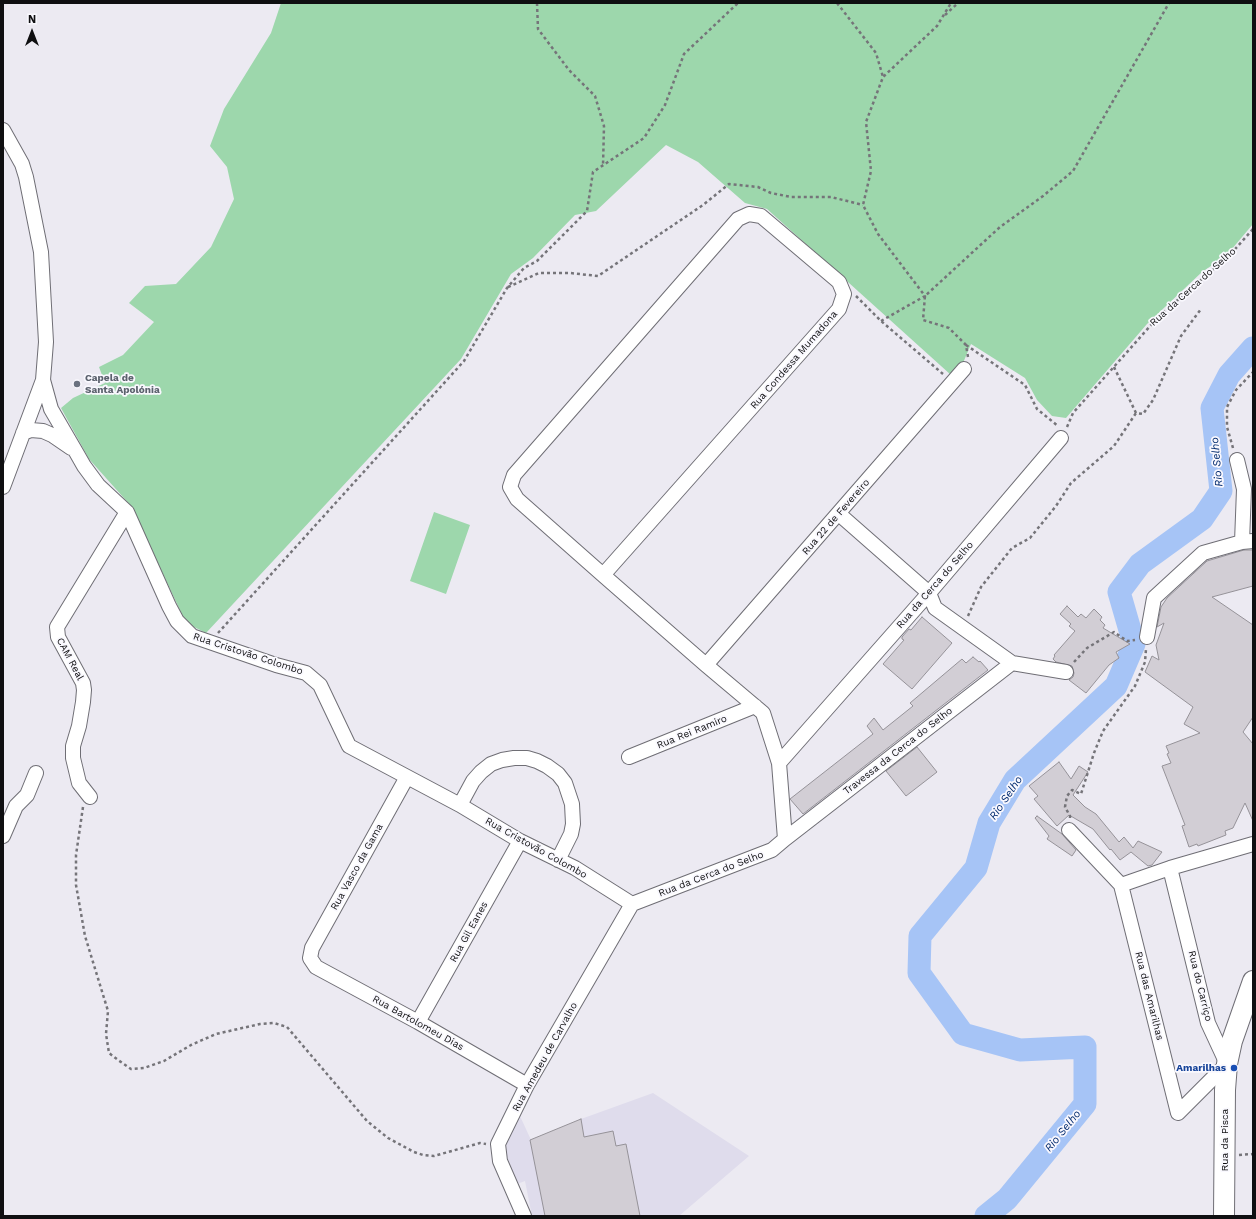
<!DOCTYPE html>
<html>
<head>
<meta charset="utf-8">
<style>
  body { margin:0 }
  #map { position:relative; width:1256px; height:1219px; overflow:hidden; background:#eceaf2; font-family:"Work Sans",sans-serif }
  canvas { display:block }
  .frame { position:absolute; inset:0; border:4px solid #0f0f11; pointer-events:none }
  .north { position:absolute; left:12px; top:12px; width:40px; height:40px; -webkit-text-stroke:3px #f9f8fe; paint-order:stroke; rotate:0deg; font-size:11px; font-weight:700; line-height:16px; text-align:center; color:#0f0f11 }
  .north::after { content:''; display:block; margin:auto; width:14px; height:18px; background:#0f0f11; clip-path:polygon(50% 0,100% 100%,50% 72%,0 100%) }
</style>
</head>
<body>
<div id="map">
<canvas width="1256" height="1219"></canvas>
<div class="frame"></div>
<div class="north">N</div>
</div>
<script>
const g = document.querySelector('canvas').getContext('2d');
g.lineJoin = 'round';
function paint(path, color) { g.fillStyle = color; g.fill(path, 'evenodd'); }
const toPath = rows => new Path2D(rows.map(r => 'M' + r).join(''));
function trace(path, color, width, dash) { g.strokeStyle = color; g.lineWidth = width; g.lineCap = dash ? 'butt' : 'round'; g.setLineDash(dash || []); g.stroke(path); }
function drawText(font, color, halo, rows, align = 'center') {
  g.font = font + ' "Work Sans",sans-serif'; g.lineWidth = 3.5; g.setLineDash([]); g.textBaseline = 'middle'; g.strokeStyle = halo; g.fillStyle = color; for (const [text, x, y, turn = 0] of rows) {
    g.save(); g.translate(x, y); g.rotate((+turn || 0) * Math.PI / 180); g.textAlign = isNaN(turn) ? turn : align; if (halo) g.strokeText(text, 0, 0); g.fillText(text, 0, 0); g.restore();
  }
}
paint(toPath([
  [653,1093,749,1156,679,1216,532,1216,525,1181,517,1184,507,1156,506,1143,520,1116,531,1140,581,1119]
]), '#dfdcec');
paint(toPath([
  [281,3,1253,3,1253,224,1226,256,1202,272,1147,324,1066,418,1052,416,1037,400,1025,378,971,344,963,363,951,375,767,209,745,203,698,162,666,145,596,211,575,215,533,258,511,274,461,359,206,633,186,623,131,506,89,459,61,408,73,398,105,383,99,367,123,355,154,322,129,303,145,286,176,284,211,247,234,199,227,167,210,146,224,109,271,33],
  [434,512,470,525,446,594,410,581]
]), '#9dd7ac');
trace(toPath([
  [986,1216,1007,1199,1085,1104,1085,1047,1020,1050,963,1034,919,973,920,936,976,868,989,823,1015,780,1116,686,1134,644,1119,592,1140,564,1202,519,1221,491,1212,408,1229,375,1253,348]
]), '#a6c4f6', 23);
const building = toPath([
  [1244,550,1253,550,1253,586,1212,597,1253,625,1253,717,1243,732,1253,744,1253,821,1245,803,1233,828,1225,831,1226,835,1198,846,1197,844,1189,847,1182,826,1185,825,1162,766,1171,763,1167,754,1169,753,1166,746,1200,733,1184,724,1193,707,1145,672,1152,656,1159,660,1156,645,1164,623,1157,627,1161,607,1167,598,1207,561,1244,550],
  [1067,606,1078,617,1081,614,1086,618,1094,609,1102,617,1100,620,1105,625,1103,628,1130,644,1116,652,1119,658,1109,665,1086,693,1069,680,1073,677,1074,673,1072,666,1056,662,1053,659,1055,656,1054,655,1075,631,1069,626,1071,624,1060,614,1067,606],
  [922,617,952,643,912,689,883,664,904,640,902,639,902,637,909,629,911,630,922,617],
  [973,657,979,662,980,661,988,670,803,814,790,799,873,734,867,726,874,718,883,730,913,706,910,703,962,659,966,663,973,657],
  [917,747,937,772,906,796,886,771,917,747],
  [1059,762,1071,779,1079,766,1088,772,1073,795,1085,807,1096,814,1119,842,1124,837,1133,848,1138,841,1162,852,1152,865,1148,866,1131,852,1120,860,1111,849,1110,850,1093,829,1069,815,1057,826,1034,799,1038,796,1029,786,1059,762],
  [1037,816,1062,834,1076,850,1072,856,1047,839,1049,836,1035,818,1037,816],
  [581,1119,584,1137,613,1131,616,1146,626,1144,640,1216,545,1216,530,1140,581,1119]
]);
paint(building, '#d2ced5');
trace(building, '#959298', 1);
const street = toPath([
  [3,130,22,164,26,177,41,252,46,342,43,380,3,487],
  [43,380,51,409,76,452,84,466,98,485,127,512,169,606,177,621,192,636,276,665,306,673,320,685,349,746,460,805,520,841,575,868,632,904],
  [23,433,31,430,43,431,52,435,71,448],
  [1237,460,1244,489,1242,542],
  [839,514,929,593,935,608,1012,663,1066,672],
  [603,575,839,309,844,294,839,282,761,216,749,214,738,219,514,475,510,487,517,499,603,575,706,665,763,713,779,763,785,839],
  [1147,637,1154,598,1203,553,1242,542,1253,541],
  [706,665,964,369],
  [629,757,755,706],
  [779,763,929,593,1061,438],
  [407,777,312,948,310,958,316,967,418,1022,527,1085],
  [90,797,79,783,73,758,73,746,79,726,83,702,84,690,83,683,58,637,57,627,127,512],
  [460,805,473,781,481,772,491,764,502,760,514,758,527,758,537,761,547,766,558,774,565,783,572,804,573,824,571,834,558,860],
  [1069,830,1121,885,1178,1113,1227,1064,1208,1023,1170,868],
  [3,836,16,806,27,795,36,773],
  [1121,885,1170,868,1253,844],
  [632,904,772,850,785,839,1012,663],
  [418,1022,520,841],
  [524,1216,500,1161,498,1144,527,1085,632,904]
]);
const secondary = toPath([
  [1224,1216,1225,1090,1227,1064,1232,1041,1253,981]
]);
trace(street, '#6f6e75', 16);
trace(secondary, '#6f6e75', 22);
trace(toPath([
  [537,3,538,29,569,70,595,96,604,126,603,166],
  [837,3,876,53,883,77],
  [945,15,958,3],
  [508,287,539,273,570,273,598,276,703,205,729,184,758,187,771,193,791,197,831,197,863,205],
  [856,296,881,321,943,374],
  [881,321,925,296,878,234,863,205,871,171,866,122,883,77,937,26,951,3],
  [966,345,1025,385,1037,409,1058,426],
  [968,357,966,345,949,328,923,320,925,296,1000,227,1043,196,1073,171,1169,3],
  [1114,367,1136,413,1143,414,1153,400,1181,336,1201,309],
  [1067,427,1073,413,1159,316,1228,257,1253,229],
  [1233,448,1227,427,1227,407,1236,390,1253,372],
  [968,616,981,587,1012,548,1030,538,1056,506,1071,483,1114,446,1136,413],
  [218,633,464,361,507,288,524,268,537,261,587,211,593,172,644,138,665,105,684,54,738,3],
  [1074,662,1087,648,1114,632,1127,641,1135,640],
  [83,807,76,855,76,885,85,936,108,1011,106,1034,109,1053,118,1060,131,1069,144,1068,164,1061,191,1045,216,1034,260,1024,274,1023,287,1027,367,1121,388,1138,414,1152,423,1155,434,1156,480,1143,486,1144],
  [1070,818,1070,816,1065,807,1067,796,1072,790,1081,794,1094,753,1103,731,1135,686,1145,662,1146,649],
  [1239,1155,1253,1154]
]), '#757479', 2.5, [3, 3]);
trace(street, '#fff', 14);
trace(secondary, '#fff', 20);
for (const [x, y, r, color] of [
  [77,384,4,"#6b7280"],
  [1234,1068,4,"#1a4fb4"]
]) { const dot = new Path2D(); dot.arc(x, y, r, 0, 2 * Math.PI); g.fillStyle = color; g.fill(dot); trace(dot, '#f9f8fe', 1.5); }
drawText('10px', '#0f0f11', '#f9f8fe', [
  ["Rua da Cerca do Selho",1193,287,-42],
  ["Rua Condessa Mumadona",794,360,-49],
  ["Rua 22 de Fevereiro",836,517,-49],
  ["Rua da Cerca do Selho",935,585,-49],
  ["Rua Cristovão Colombo",248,654,18],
  ["CAM Real",70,659,62],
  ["Rua Rei Ramiro",692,732,-22],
  ["Travessa da Cerca do Selho",898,751,-38],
  ["Rua Cristovão Colombo",536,848,29],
  ["Rua Vasco da Gama",357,867,-61],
  ["Rua da Cerca do Selho",711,874,-21],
  ["Rua Gil Eanes",469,932,-61],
  ["Rua do Carriço",1200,986,76],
  ["Rua das Amarilhas",1149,996,76],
  ["Rua Bartolomeu Dias",418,1023,29],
  ["Rua Amedeu de Carvalho",545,1057,-61],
  ["Rua da Pisca",1225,1140,-90]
]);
drawText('bold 10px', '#5b616d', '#f9f8fe', [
  ["Capela de",85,378],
  ["Santa Apolónia",85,390]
], 'left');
drawText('bold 10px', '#164399', '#f9f8fe', [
  ["Amarilhas",1226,1068]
], 'right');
drawText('italic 11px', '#002a6e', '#f9f8fe', [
  ["Rio Selho",1217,462,-95],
  ["Rio Selho",1006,798,-56],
  ["Rio Selho",1063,1131,-51]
]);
</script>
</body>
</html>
